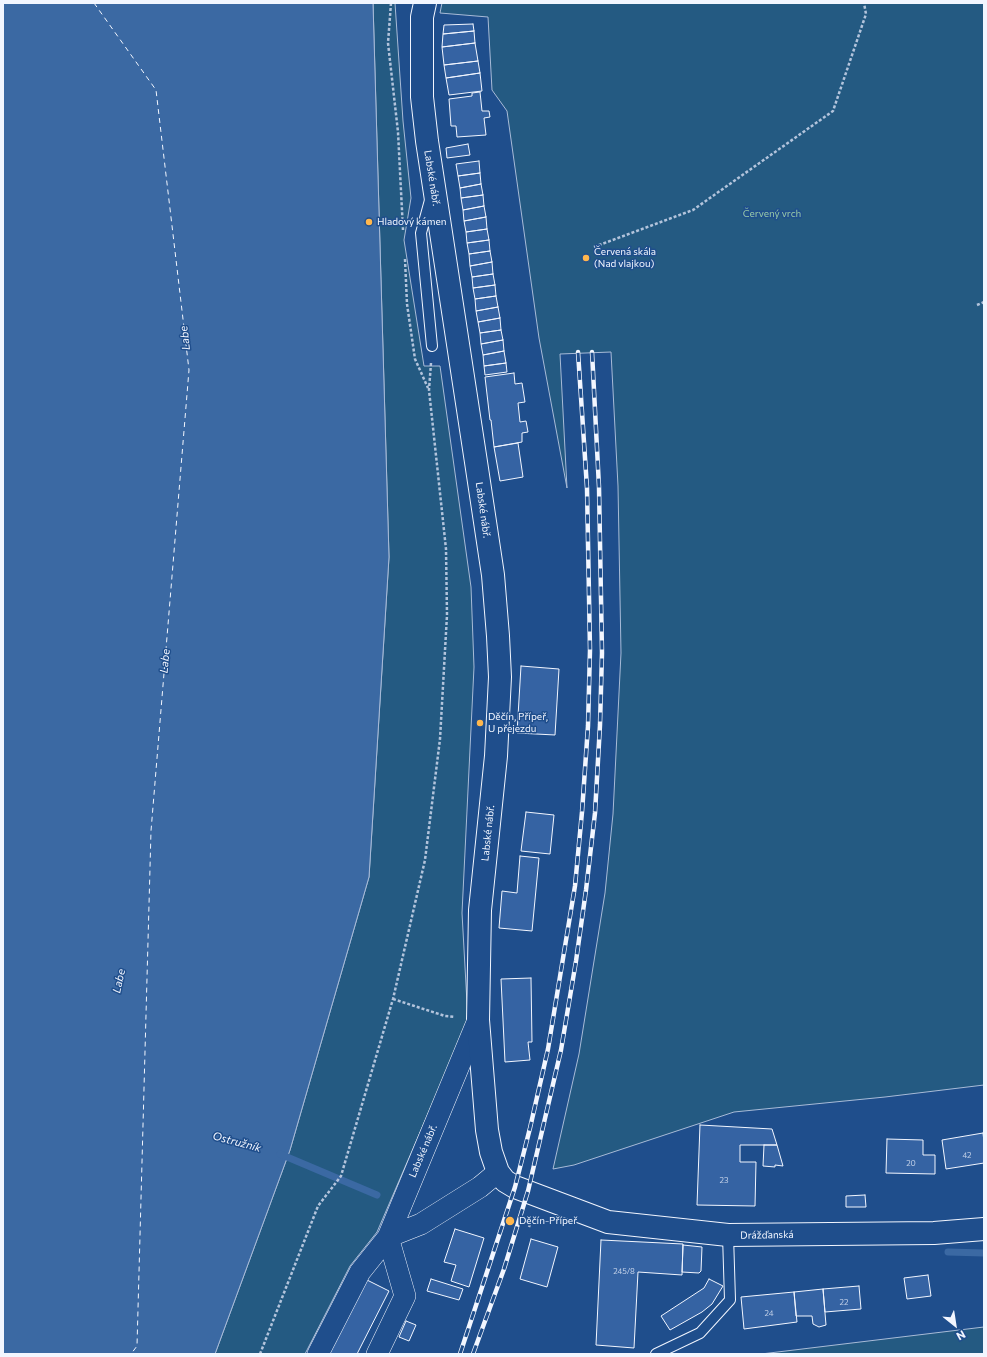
<!DOCTYPE html>
<html>
<head>
<meta charset="utf-8">
<style>
  body { margin:0 }
  #map { position:relative; width:987px; height:1357px; overflow:hidden; background:#1f4e8c; font-family:Commissioner,sans-serif }
  canvas { display:block }
  .frame { position:absolute; inset:0; border:4px solid #f2f6ff; pointer-events:none }
  .north { position:absolute; left:935px; top:1305px; width:40px; height:40px; -webkit-text-stroke:3px #1f4e8c; paint-order:stroke; rotate:150deg; font-size:11px; font-weight:700; line-height:16px; text-align:center; color:#f2f6ff }
  .north::after { content:''; display:block; margin:auto; width:14px; height:18px; background:#f2f6ff; clip-path:polygon(50% 0,100% 100%,50% 72%,0 100%) }
</style>
</head>
<body>
<div id="map">
<canvas width="987" height="1357"></canvas>
<div class="frame"></div>
<div class="north">N</div>
</div>
<script>
const g = document.querySelector('canvas').getContext('2d');
g.lineJoin = 'round';
function paint(path, color) { g.fillStyle = color; g.fill(path, 'evenodd'); }
const toPath = rows => new Path2D(rows.map(r => 'M' + r).join(''));
function trace(path, color, width, dash) { g.strokeStyle = color; g.lineWidth = width; g.lineCap = dash ? 'butt' : 'round'; g.setLineDash(dash || []); g.stroke(path); }
function drawText(font, color, halo, rows, align = 'center') {
  g.font = font + ' Commissioner,sans-serif'; g.lineWidth = 3; g.setLineDash([]); g.textBaseline = 'middle'; g.strokeStyle = halo; g.fillStyle = color; for (const [text, x, y, turn = 0] of rows) {
    g.save(); g.translate(x, y); g.rotate((+turn || 0) * Math.PI / 180); g.textAlign = isNaN(turn) ? turn : align; if (halo) g.strokeText(text, 0, 0); g.fillText(text, 0, 0); g.restore();
  }
}
const green = toPath([
  [373,3,395,3,403,121,411,198,404,240,424,366,440,366,471,587,474,667,462,913,468,1021,377,1232,350,1266,305,1354,215,1354,290,1150,369,877,389,557,373,3],
  [442,3,984,3,984,1085,885,1097,734,1112,574,1165,553,1169,579,1054,605,893,613,814,621,653,618,486,611,352,560,354,567,488,539,338,507,111,492,90,488,17,440,13,442,3],
  [984,1327,984,1354,761,1354,984,1327]
]);
paint(green, '#245a82');
trace(green, '#a8bbd7', 1);
const water = toPath([
  [3,3,373,3,389,557,369,877,290,1150,215,1354,3,1354,3,3]
]);
paint(water, '#3b69a3');
trace(water, '#a8bbd7', 1);
trace(toPath([
  [280,1154,377,1195],
  [948,1252,984,1253]
]), '#3b69a3', 7);
trace(toPath([
  [94,3,156,90,189,370,151,831,137,1346,131,1354]
]), '#f2f6ff', 1, [5, 4]);
const building = toPath([
  [473,24,474,31,443,34,444,25,473,24],
  [474,31,475,43,442,47,443,34,474,31],
  [475,43,478,61,444,65,442,47,475,43],
  [478,61,480,73,446,78,444,65,478,61],
  [480,73,482,91,449,95,446,78,480,73],
  [480,92,482,111,489,111,490,117,484,118,486,135,457,137,456,126,451,126,449,99,472,96,472,93,480,92],
  [468,144,470,155,447,158,446,148,468,144],
  [479,161,480,173,458,176,456,164,479,161],
  [480,173,481,184,460,188,458,176,480,173],
  [481,184,483,195,461,198,460,188,481,184],
  [483,195,484,206,463,210,461,198,483,195],
  [484,206,486,217,464,221,463,210,484,206],
  [486,217,487,229,466,232,464,221,486,217],
  [487,229,489,240,467,243,466,232,487,229],
  [489,240,490,251,469,254,467,243,489,240],
  [490,251,492,262,470,266,469,254,490,251],
  [492,262,493,274,472,277,470,266,492,262],
  [493,274,495,285,473,288,472,277,493,274],
  [495,285,496,296,475,299,473,288,495,285],
  [496,296,498,307,476,311,475,299,496,296],
  [498,307,500,318,478,322,476,311,498,307],
  [500,318,501,330,480,333,478,322,500,318],
  [501,330,503,340,481,344,480,333,501,330],
  [503,340,504,351,483,355,481,344,503,340],
  [504,351,506,363,484,366,483,355,504,351],
  [506,363,507,372,485,375,484,366,506,363],
  [514,373,515,384,522,383,525,402,518,403,520,422,526,421,528,432,522,433,522,442,494,447,491,420,490,420,485,377,514,373],
  [518,443,523,477,500,481,494,447,518,443],
  [521,666,559,669,555,735,517,733,521,666],
  [526,812,554,815,550,854,521,851,526,812],
  [520,856,539,858,532,931,499,928,502,891,517,893,520,856],
  [531,978,532,1042,528,1042,530,1060,505,1062,501,979,531,978],
  [700,1125,772,1129,777,1145,740,1145,740,1162,756,1162,755,1206,697,1205,700,1125],
  [983,1133,984,1142,984,1163,946,1169,942,1140,983,1133],
  [887,1139,923,1140,923,1155,935,1155,935,1174,886,1173,887,1139],
  [764,1145,777,1145,783,1166,775,1165,775,1167,763,1166,764,1145],
  [865,1195,866,1207,846,1207,846,1196,865,1195],
  [455,1229,484,1238,469,1287,451,1281,456,1265,444,1262,455,1229],
  [531,1239,558,1247,547,1287,520,1279,531,1239],
  [601,1240,683,1244,682,1275,638,1272,634,1348,596,1345,601,1240],
  [683,1245,702,1247,701,1271,699,1273,682,1272,683,1245],
  [928,1275,931,1296,907,1299,904,1278,928,1275],
  [431,1279,463,1289,459,1300,427,1291,431,1279],
  [709,1279,723,1286,712,1304,702,1312,670,1330,661,1316,704,1288,709,1279],
  [367,1280,389,1291,357,1354,328,1354,367,1280],
  [859,1286,861,1309,825,1312,823,1289,859,1286],
  [823,1289,826,1325,819,1327,813,1324,812,1316,796,1316,794,1292,823,1289],
  [794,1292,797,1322,744,1329,741,1297,794,1292],
  [406,1321,416,1325,409,1341,399,1337,406,1321]
]);
paint(building, '#3563a3');
trace(building, '#f2f6ff', 1);
const service = toPath([
  [430,200,421,233,432,346],
  [656,1354,700,1333,730,1300,728,1235]
]);
const minor = toPath([
  [388,1237,421,1224,480,1187,498,1172],
  [318,1354,360,1272,388,1237,478,1020],
  [377,1354,405,1296,388,1237]
]);
const tertiary = toPath([
  [425,3,422,17,422,97,427,141,476,462,493,575,498,636,500,677,496,756,480,910,478,1020,487,1130,491,1152,498,1172,505,1181,515,1187,608,1222,728,1235,934,1233,984,1229]
]);
trace(service, '#f2f6ff', 12);
trace(minor, '#f2f6ff', 22);
trace(tertiary, '#f2f6ff', 24);
trace(toPath([
  [391,3,388,43,398,132,403,230],
  [594,247,693,210,833,111,866,14,864,3],
  [405,259,407,304,415,359,428,388],
  [977,305,984,302],
  [393,999,445,1016,455,1017],
  [529,1227,532,1218],
  [260,1354,318,1206,341,1176,393,999,425,860,440,739,447,615,446,549,429,390,431,363]
]), '#b3c4dc', 2.5, [3, 2]);
trace(service, '#1f4e8c', 10);
trace(minor, '#1f4e8c', 21);
trace(tertiary, '#1f4e8c', 22);
const rail = toPath([
  [460,1354,515,1187,530,1128,548,1049,575,886,582,812,588,726,590,650,587,488,578,352],
  [473,1354,504,1269,528,1191,561,1050,576,961,586,890,595,813,600,725,602,653,599,487,592,352]
]);
trace(rail, '#f2f6ff', 4.5);
trace(rail, '#1f4e8c', 3, [9]);
for (const [x, y, r, color] of [
  [369,222,4,"#ffb74d"],
  [586,258,4,"#ffb74d"],
  [480,723,4,"#ffb74d"],
  [510,1221,5,"#ffb74d"]
]) { const dot = new Path2D(); dot.arc(x, y, r, 0, 2 * Math.PI); g.fillStyle = color; g.fill(dot); trace(dot, '#1f4e8c', 1.5); }
drawText('8px', '#c3d1e8', null, [
  ["42",967,1155],
  ["20",911,1163],
  ["23",724,1180],
  ["245/8",624,1271],
  ["22",844,1302],
  ["24",769,1313]
]);
drawText('10px', '#f2f6ff', '#1f4e8c', [
  ["Labské nábř.",432,178,81],
  ["Labské nábř.",483,510,82],
  ["Labské nábř.",488,833,-84],
  ["Labské nábř.",423,1151,-67],
  ["Drážďanská",767,1235,-1]
]);
drawText('10px', '#97c8a6', '#1f4e8c', [
  ["Červený vrch",772,214]
]);
drawText('10px', '#f2f6ff', '#1f4e8c', [
  ["Hladový kámen",377,222],
  ["Červená skála",594,252],
  ["(Nad vlajkou)",594,264],
  ["Děčín, Přípeř,",488,717],
  ["U přejezdu",488,729],
  ["Děčín-Přípeř",519,1221]
], 'left');
drawText('italic 11px', '#f2f6ff', '#1f4e8c', [
  ["Labe",185,338,-97],
  ["Labe",165,661,-85],
  ["Labe",119,981,-78],
  ["Ostružník",237,1142,15]
]);
</script>
</body>
</html>
